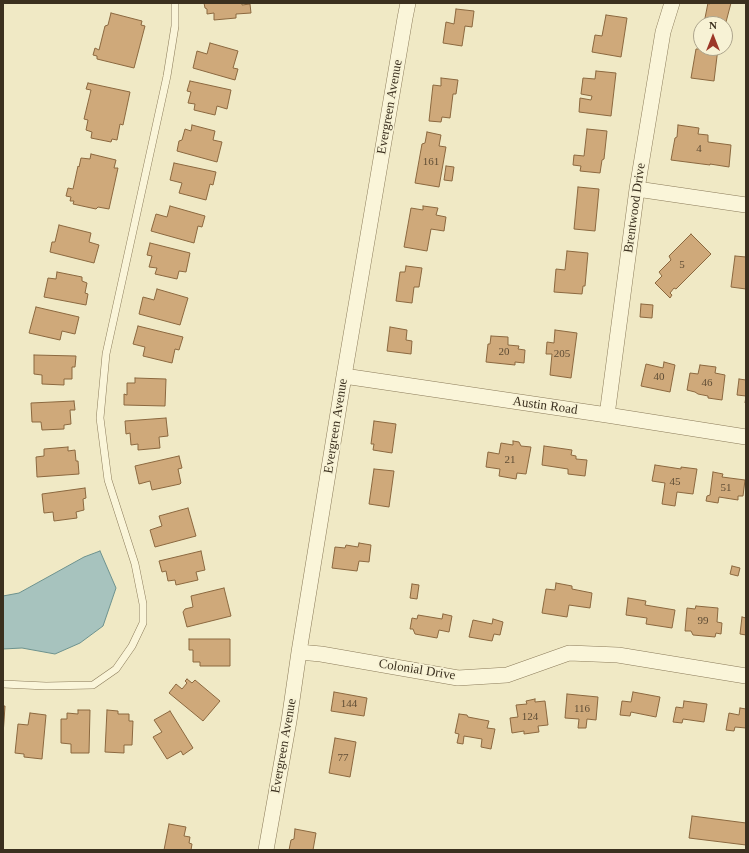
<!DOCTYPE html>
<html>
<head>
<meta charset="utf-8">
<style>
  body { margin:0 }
  #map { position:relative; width:749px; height:853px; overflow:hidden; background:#f0e9c5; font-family:"Times New Roman",serif }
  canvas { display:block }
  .frame { position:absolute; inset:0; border:4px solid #3b301f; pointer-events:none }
  .north { position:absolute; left:693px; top:16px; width:40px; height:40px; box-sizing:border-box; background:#f7f2d5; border:1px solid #aca48c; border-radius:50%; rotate:0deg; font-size:11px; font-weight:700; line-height:16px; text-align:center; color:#3b301f }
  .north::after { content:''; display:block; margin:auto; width:14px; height:18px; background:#9c3828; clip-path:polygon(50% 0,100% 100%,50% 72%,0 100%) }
</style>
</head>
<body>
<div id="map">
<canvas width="749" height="853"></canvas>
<div class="frame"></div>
<div class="north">N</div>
</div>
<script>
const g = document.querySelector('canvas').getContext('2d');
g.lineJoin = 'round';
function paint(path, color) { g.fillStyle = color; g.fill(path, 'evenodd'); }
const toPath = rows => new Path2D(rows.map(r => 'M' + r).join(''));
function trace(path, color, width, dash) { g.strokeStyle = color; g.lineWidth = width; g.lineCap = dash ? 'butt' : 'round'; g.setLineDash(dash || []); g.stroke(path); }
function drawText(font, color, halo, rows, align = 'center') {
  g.font = font + ' "Times New Roman",serif'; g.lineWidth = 3.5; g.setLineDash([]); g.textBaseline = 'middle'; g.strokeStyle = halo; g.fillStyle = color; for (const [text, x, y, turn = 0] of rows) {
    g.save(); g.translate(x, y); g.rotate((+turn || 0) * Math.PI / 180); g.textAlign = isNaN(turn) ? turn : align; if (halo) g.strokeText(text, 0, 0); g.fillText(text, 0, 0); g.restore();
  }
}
const water = toPath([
  [100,551,116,588,103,626,80,643,55,654,22,648,3,649,3,596,19,593,84,557,100,551]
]);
paint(water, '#a7c3be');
trace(water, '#6d928e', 1);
const building = toPath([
  [204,3,242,3,242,5,250,4,251,13,236,14,236,18,214,20,214,13,207,14,207,9,205,8,204,3],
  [708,3,710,4,711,3,731,3,726,22,705,18,708,3],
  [456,9,474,11,472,27,465,26,462,46,443,43,446,22,454,24,456,9],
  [111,13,142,21,141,25,145,26,134,68,97,59,97,56,93,55,95,48,99,50,105,26,108,25,111,13],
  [606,15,627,18,621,57,592,52,595,35,602,36,606,15],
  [701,35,701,48,718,48,714,81,691,78,696,49,699,49,701,35],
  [210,43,238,51,233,68,238,69,235,80,193,68,197,51,207,54,210,43],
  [596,71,616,73,611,116,579,112,580,98,591,100,592,96,581,94,583,78,595,79,596,71],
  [441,78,458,80,456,94,453,94,450,118,442,117,441,122,429,121,433,85,441,86,441,78],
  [190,81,231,90,227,109,217,106,215,115,194,110,195,104,188,103,191,92,187,91,190,81],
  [88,83,130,92,123,125,120,124,117,140,112,139,111,142,91,138,92,132,86,130,88,120,84,119,91,90,86,89,88,83],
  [192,125,215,131,213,140,222,142,217,162,177,151,179,141,182,140,185,129,191,131,192,125],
  [678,125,699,128,698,134,708,135,708,142,731,145,729,167,710,164,710,165,671,160,675,138,677,137,678,125],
  [587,129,607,131,604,159,602,160,600,173,580,171,581,166,573,165,574,155,584,156,587,129],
  [427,132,441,135,439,146,446,147,439,187,415,183,422,144,425,143,427,132],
  [91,154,116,160,114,168,118,168,109,209,98,207,96,209,73,204,74,201,70,201,71,197,66,196,68,188,73,189,78,166,79,167,81,158,90,159,91,154],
  [174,163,216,172,213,185,210,184,206,200,179,193,182,183,170,180,174,163],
  [446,166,454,167,452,181,444,180,446,166],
  [578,187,599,189,595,231,574,229,578,187],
  [170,206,205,216,202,227,198,226,194,243,151,231,156,214,167,217,170,206],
  [423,206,438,208,436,215,446,217,444,231,431,229,427,251,404,247,411,208,423,210,423,206],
  [59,225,91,233,89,242,99,245,94,263,50,252,52,242,55,242,59,225],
  [691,234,711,254,676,289,674,288,670,293,672,295,670,298,655,283,662,276,659,272,671,260,669,256,691,234],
  [150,243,190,253,186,272,179,271,177,279,155,274,157,268,149,267,152,256,147,255,150,243],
  [567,251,588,253,585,286,583,286,582,294,554,292,556,269,565,270,567,251],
  [735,256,746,257,746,289,731,287,735,256],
  [406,266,422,268,419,287,414,287,412,303,396,301,400,272,405,272,406,266],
  [57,272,82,277,82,281,87,283,85,293,88,294,86,305,44,297,48,278,56,279,57,272],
  [157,289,188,298,180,325,139,314,143,297,154,300,157,289],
  [641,304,653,305,652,318,640,317,641,304],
  [36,307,79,317,75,334,62,331,60,340,29,333,36,307],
  [138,326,183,337,179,350,175,349,172,363,143,356,145,347,133,344,138,326],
  [390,327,407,330,406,340,412,341,411,354,387,351,390,327],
  [555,330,577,333,571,378,550,375,552,354,546,354,547,342,554,343,555,330],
  [491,336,508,337,508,345,519,346,518,349,525,350,524,363,515,362,515,365,486,362,488,344,490,344,491,336],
  [34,355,76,356,75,367,72,367,72,379,64,379,64,385,42,384,42,375,34,374,34,355],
  [664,362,675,365,670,392,641,386,646,364,663,368,664,362],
  [700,365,716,367,715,373,725,375,722,400,708,398,708,396,698,394,695,392,687,390,690,373,698,374,700,365],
  [135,378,166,379,165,406,124,405,124,394,127,395,127,383,135,383,135,378],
  [739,379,746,380,746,403,745,403,746,396,737,395,739,379],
  [74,401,75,410,70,410,71,424,64,425,64,429,42,430,41,422,32,422,31,403,74,401],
  [166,418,168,436,159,437,160,448,138,450,138,444,131,445,130,433,126,434,125,421,166,418],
  [374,421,396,424,392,453,373,450,374,444,371,444,374,421],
  [513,441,519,442,521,446,531,447,526,474,517,473,516,479,499,476,500,469,486,467,488,452,499,454,501,443,513,445,513,441],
  [544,446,572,450,571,455,576,456,576,459,587,460,585,476,568,474,568,469,542,465,544,446],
  [68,447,68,451,75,450,76,461,78,461,79,474,37,477,36,457,44,456,44,449,68,447],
  [179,456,182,468,178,469,181,483,180,484,152,490,150,481,139,484,135,466,179,456],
  [655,465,681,469,681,467,697,469,693,494,677,492,675,506,662,504,665,483,652,481,655,465],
  [374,469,394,471,389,507,369,504,374,469],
  [713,472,723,474,722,477,745,480,743,496,738,496,738,500,719,497,718,503,706,501,707,496,710,495,713,472],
  [85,488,86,498,83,499,84,510,76,512,77,518,54,521,53,512,44,513,42,494,85,488],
  [188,508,196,536,155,547,150,530,162,526,159,516,188,508],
  [359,543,371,545,369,562,359,561,357,571,332,568,335,547,345,548,346,545,358,547,359,543],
  [201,551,205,570,196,572,198,580,176,585,175,580,168,581,166,571,162,572,159,561,201,551],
  [732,566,740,568,738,576,730,574,732,566],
  [556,583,572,586,572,589,592,593,590,608,569,605,567,617,542,613,546,589,555,590,556,583],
  [412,584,419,585,417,599,410,598,412,584],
  [224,588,231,616,187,627,183,612,185,609,193,607,191,596,224,588],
  [628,598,646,601,645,605,675,610,672,628,646,624,647,618,626,615,628,598],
  [696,606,718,608,717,622,722,623,721,634,716,633,715,637,693,635,691,631,685,631,687,608,695,609,696,606],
  [443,614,452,616,449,632,439,630,437,638,415,634,413,629,410,629,412,618,417,619,418,615,442,619,443,614],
  [742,617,746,618,746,635,740,634,742,617],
  [493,619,503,622,500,635,494,634,492,641,469,637,473,620,492,624,493,619],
  [189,639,230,639,230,666,200,666,200,662,193,662,193,650,189,650,189,639],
  [187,679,192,683,195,680,220,701,203,721,169,693,176,684,182,689,187,683,185,681,187,679],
  [334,692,367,698,364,716,331,711,334,692],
  [633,692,660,697,656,717,631,712,630,716,620,715,622,701,631,702,633,692],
  [567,694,598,697,596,720,587,719,586,728,578,728,579,719,565,718,567,694],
  [535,699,535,702,545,701,548,725,538,726,539,732,524,734,524,731,512,733,510,718,518,717,516,705,527,704,526,701,535,699],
  [684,701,707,704,704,722,683,719,682,723,673,722,676,707,683,708,684,701],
  [3,706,5,706,3,735,3,706],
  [740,708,746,709,746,728,735,727,734,731,726,730,729,713,739,715,740,708],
  [78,710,90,710,89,753,71,753,71,744,61,743,61,719,67,719,67,713,78,714,78,710],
  [107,710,118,711,118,714,129,714,129,721,133,721,132,745,124,745,124,753,105,752,107,710],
  [170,711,193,748,183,755,181,751,167,759,153,737,162,732,154,720,170,711],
  [30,713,46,715,42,759,24,757,24,754,15,753,18,724,28,725,30,713],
  [459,714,467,715,468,717,489,721,487,728,495,729,491,749,481,747,482,739,464,736,463,744,457,743,459,734,455,733,459,714],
  [335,738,356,742,350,777,329,773,335,738],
  [692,816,746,823,746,845,689,838,692,816],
  [169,824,186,827,184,836,190,837,189,843,192,844,191,850,164,850,169,824],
  [295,829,316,833,313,850,289,850,291,840,294,839,295,829]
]);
paint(building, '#cfa97a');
trace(building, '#8b683f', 1);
const service = toPath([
  [3,684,46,686,93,685,116,669,132,646,143,623,143,604,135,564,108,480,100,418,106,354,167,76,175,26,175,3]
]);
const minor = toPath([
  [637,189,746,205],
  [344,376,607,415,746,437],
  [607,415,637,189,663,32,672,3],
  [299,652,321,654,458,678,507,675,569,653,618,655,746,676],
  [266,850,289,721,299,652,344,376,405,18,408,3]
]);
trace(service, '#8b7b5a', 8);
trace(minor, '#8b7b5a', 16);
trace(service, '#faf5d9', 7);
trace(minor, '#faf5d9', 15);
drawText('11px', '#604e36', null, [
  ["4",699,149],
  ["161",431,162],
  ["5",682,265],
  ["20",504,352],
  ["205",562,354],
  ["40",659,377],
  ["46",707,383],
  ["21",510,460],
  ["45",675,482],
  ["51",726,488],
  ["99",703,621],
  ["144",349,704],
  ["116",582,709],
  ["124",530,717],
  ["77",343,758]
]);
drawText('13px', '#3b301f', '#f7f2d5', [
  ["Evergreen Avenue",390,107,-80],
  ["Brentwood Drive",635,208,-82],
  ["Austin Road",545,406,8],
  ["Evergreen Avenue",336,426,-81],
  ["Colonial Drive",417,670,9],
  ["Evergreen Avenue",284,746,-80]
]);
</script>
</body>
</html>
